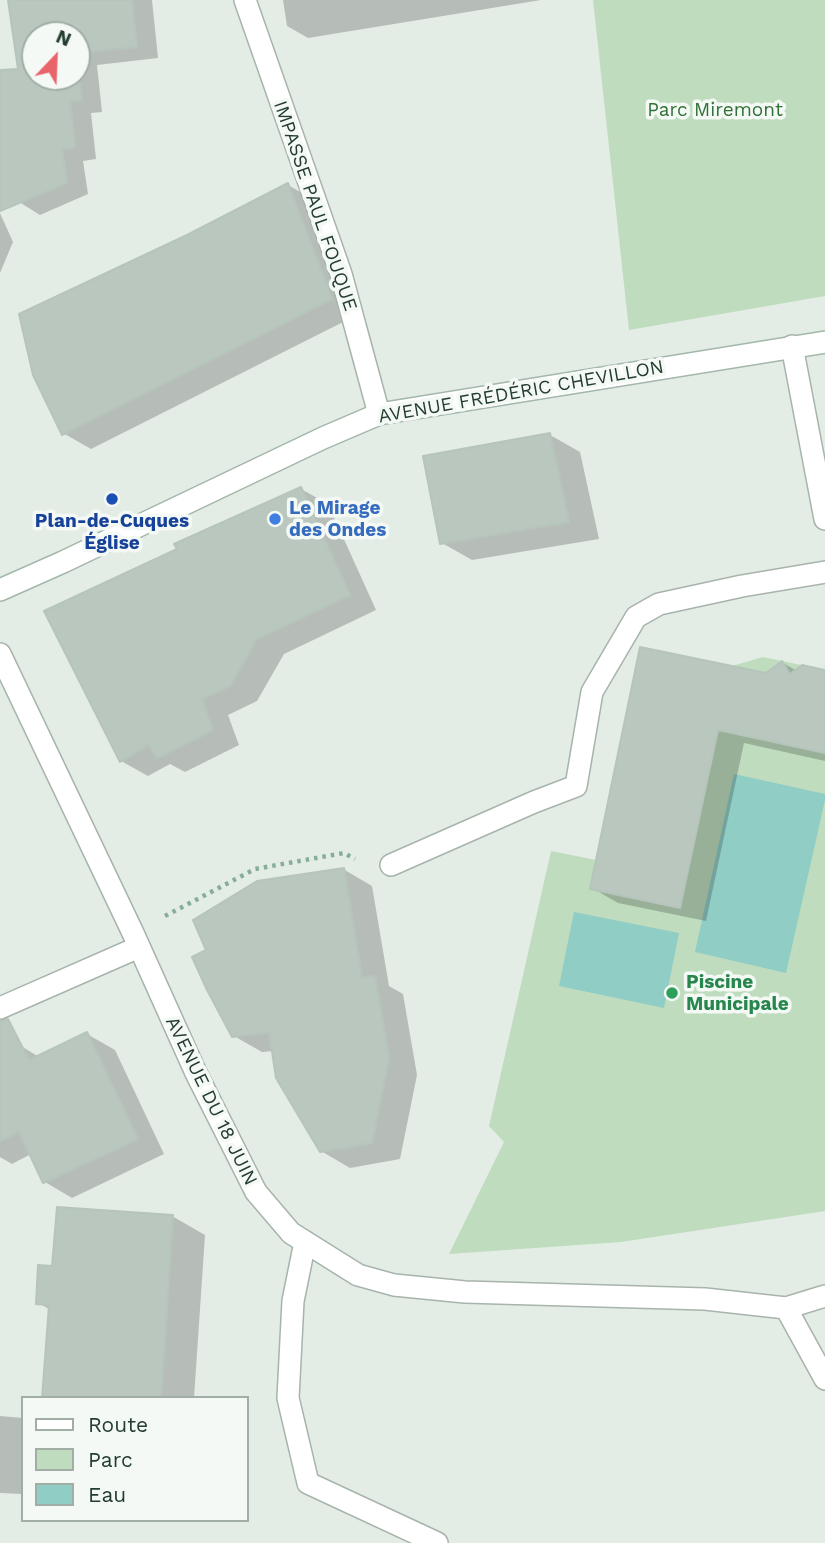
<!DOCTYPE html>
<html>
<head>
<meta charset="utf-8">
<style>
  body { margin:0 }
  #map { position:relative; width:825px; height:1543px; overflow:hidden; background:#e4ece6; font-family:"Work Sans",sans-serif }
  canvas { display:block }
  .legend { position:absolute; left:21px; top:1396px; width:228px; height:126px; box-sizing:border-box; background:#f4f9f5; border:2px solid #a1aea6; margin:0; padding:9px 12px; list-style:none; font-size:21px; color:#243d2f }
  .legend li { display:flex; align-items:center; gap:14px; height:35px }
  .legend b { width:35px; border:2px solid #a1aea6 }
  .north { position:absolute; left:21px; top:21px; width:70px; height:70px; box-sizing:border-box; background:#f4f9f5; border:2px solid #a1aea6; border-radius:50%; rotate:23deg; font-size:19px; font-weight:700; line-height:28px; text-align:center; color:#243d2f }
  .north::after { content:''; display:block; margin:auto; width:24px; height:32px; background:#e9656c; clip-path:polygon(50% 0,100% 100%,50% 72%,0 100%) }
</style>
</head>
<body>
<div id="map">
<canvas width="825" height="1543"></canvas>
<ul class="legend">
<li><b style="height:9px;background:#fff"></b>Route</li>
<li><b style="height:19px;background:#bfdcbe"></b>Parc</li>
<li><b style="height:19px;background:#8fcdc5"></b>Eau</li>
</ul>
<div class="north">N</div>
</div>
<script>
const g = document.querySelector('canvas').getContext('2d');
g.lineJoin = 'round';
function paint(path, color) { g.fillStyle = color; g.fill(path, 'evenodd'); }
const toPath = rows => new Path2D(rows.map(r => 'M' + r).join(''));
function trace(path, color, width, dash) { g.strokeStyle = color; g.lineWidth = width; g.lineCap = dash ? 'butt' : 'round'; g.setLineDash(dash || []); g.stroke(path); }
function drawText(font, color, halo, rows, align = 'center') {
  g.font = font + ' "Work Sans",sans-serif'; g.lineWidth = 7; g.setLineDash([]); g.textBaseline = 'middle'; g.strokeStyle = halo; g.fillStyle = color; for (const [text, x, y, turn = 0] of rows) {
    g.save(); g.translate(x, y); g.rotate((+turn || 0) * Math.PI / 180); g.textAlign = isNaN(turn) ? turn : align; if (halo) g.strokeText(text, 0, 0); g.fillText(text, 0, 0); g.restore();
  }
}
paint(toPath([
  [593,0,825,0,825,296,629,330],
  [640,647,732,666,763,657,825,670,825,1211,621,1242,449,1254,504,1142,489,1126,551,851,596,860]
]), '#bfdcbe');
paint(toPath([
  [734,774,825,794,825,800,786,973,695,952],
  [574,912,679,933,664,1008,559,986]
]), '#8fcdc5');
paint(toPath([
  [10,0,152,0,158,58,97,65,102,112,91,113,96,159,83,161,88,194,40,215,19,202,20,70],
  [35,35,77,35,77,77,35,77],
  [283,0,541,0,308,38,287,26],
  [288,185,316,201,359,314,91,449,63,433,187,237],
  [0,213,13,242,0,273],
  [550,435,580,452,599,539,472,560,442,543],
  [301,489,328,504,376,610,284,654,257,701,228,715,239,745,185,772,170,764,148,776,121,761,179,550],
  [642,649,767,675,783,663,797,671,825,672,825,761,744,743,706,921,618,903,592,888],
  [343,869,372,886,389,986,403,994,417,1075,400,1159,350,1168,321,1151,273,1051,262,1052,234,1036],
  [87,1034,115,1050,164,1154,72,1198,45,1182,31,1154,12,1164,0,1157,0,1055,21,1046,39,1057],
  [172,1216,205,1235,194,1398,44,1398,51,1310,38,1303,53,1268],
  [0,1416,23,1418,23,1494,0,1493]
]), '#0003');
const building = toPath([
  [8,0,132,0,137,47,77,53,77,35,35,35,35,77,77,77,77,62,82,100,70,101,75,148,62,149,67,183,0,211,0,70,18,69,8,0],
  [288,183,332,299,62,435,33,375,19,314,187,235,288,183],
  [550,433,569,522,440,544,423,456,550,433],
  [301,487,350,595,257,639,230,686,202,699,213,730,157,758,149,745,120,762,44,611,177,549,174,544,301,487],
  [640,647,766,673,782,661,790,674,802,665,825,670,825,753,718,730,680,908,590,889,640,647],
  [344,868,362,978,375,976,389,1058,372,1143,320,1152,276,1078,269,1032,232,1037,207,990,192,957,206,950,193,920,257,881,344,868],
  [8,1019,29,1060,87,1032,138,1139,43,1183,19,1132,0,1141,0,1021,8,1019],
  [57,1207,173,1215,161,1398,42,1398,49,1305,36,1304,38,1265,52,1266,57,1207]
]);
paint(building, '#b9c7be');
trace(building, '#b6c5bb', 2);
const service = toPath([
  [391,865,534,802,576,786,592,692,636,617,659,604,742,586,825,572],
  [0,1008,139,947],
  [305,1242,293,1301,288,1398,308,1483,437,1543]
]);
const minor = toPath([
  [245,0,341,274,379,414],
  [792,346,825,519],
  [0,654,133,933,196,1073,256,1192,291,1233,358,1275,394,1285,465,1292,705,1299,786,1308,825,1379],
  [786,1308,825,1296]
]);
const secondary = toPath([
  [0,590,63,562,323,438,379,414,825,342]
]);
trace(service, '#a7b4ab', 24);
trace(minor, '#a7b4ab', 24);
trace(secondary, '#a3b7aa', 24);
trace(toPath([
  [165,916,255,869,344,853,355,859]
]), '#86ae96', 4.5, [3.5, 5]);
trace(service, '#fff', 21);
trace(minor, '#fff', 21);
trace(secondary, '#fff', 21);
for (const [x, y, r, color] of [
  [112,499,7,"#1a4fb4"],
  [275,519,7,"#3f7fe0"],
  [672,993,7,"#2e9e5b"]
]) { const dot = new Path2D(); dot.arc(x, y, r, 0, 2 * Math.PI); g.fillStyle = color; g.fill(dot); trace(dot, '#f4f9f5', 2.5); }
drawText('19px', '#317137', '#f4f9f5', [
  ["Parc Miremont",715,110]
]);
drawText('19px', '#243d2f', '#f4f9f5', [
  ["IMPASSE PAUL FOUQUE",315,206,71],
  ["AVENUE FRÉDÉRIC CHEVILLON",521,392,-10],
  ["AVENUE DU 18 JUIN",211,1101,64]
]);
drawText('bold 19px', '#366cbe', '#f4f9f5', [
  ["Le Mirage",289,508],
  ["des Ondes",289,530]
], 'left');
drawText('bold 19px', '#164399', '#f4f9f5', [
  ["Plan-de-Cuques",112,521],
  ["Église",112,543]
]);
drawText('bold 19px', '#27864d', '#f4f9f5', [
  ["Piscine",686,982],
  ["Municipale",686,1004]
], 'left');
</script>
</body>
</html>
